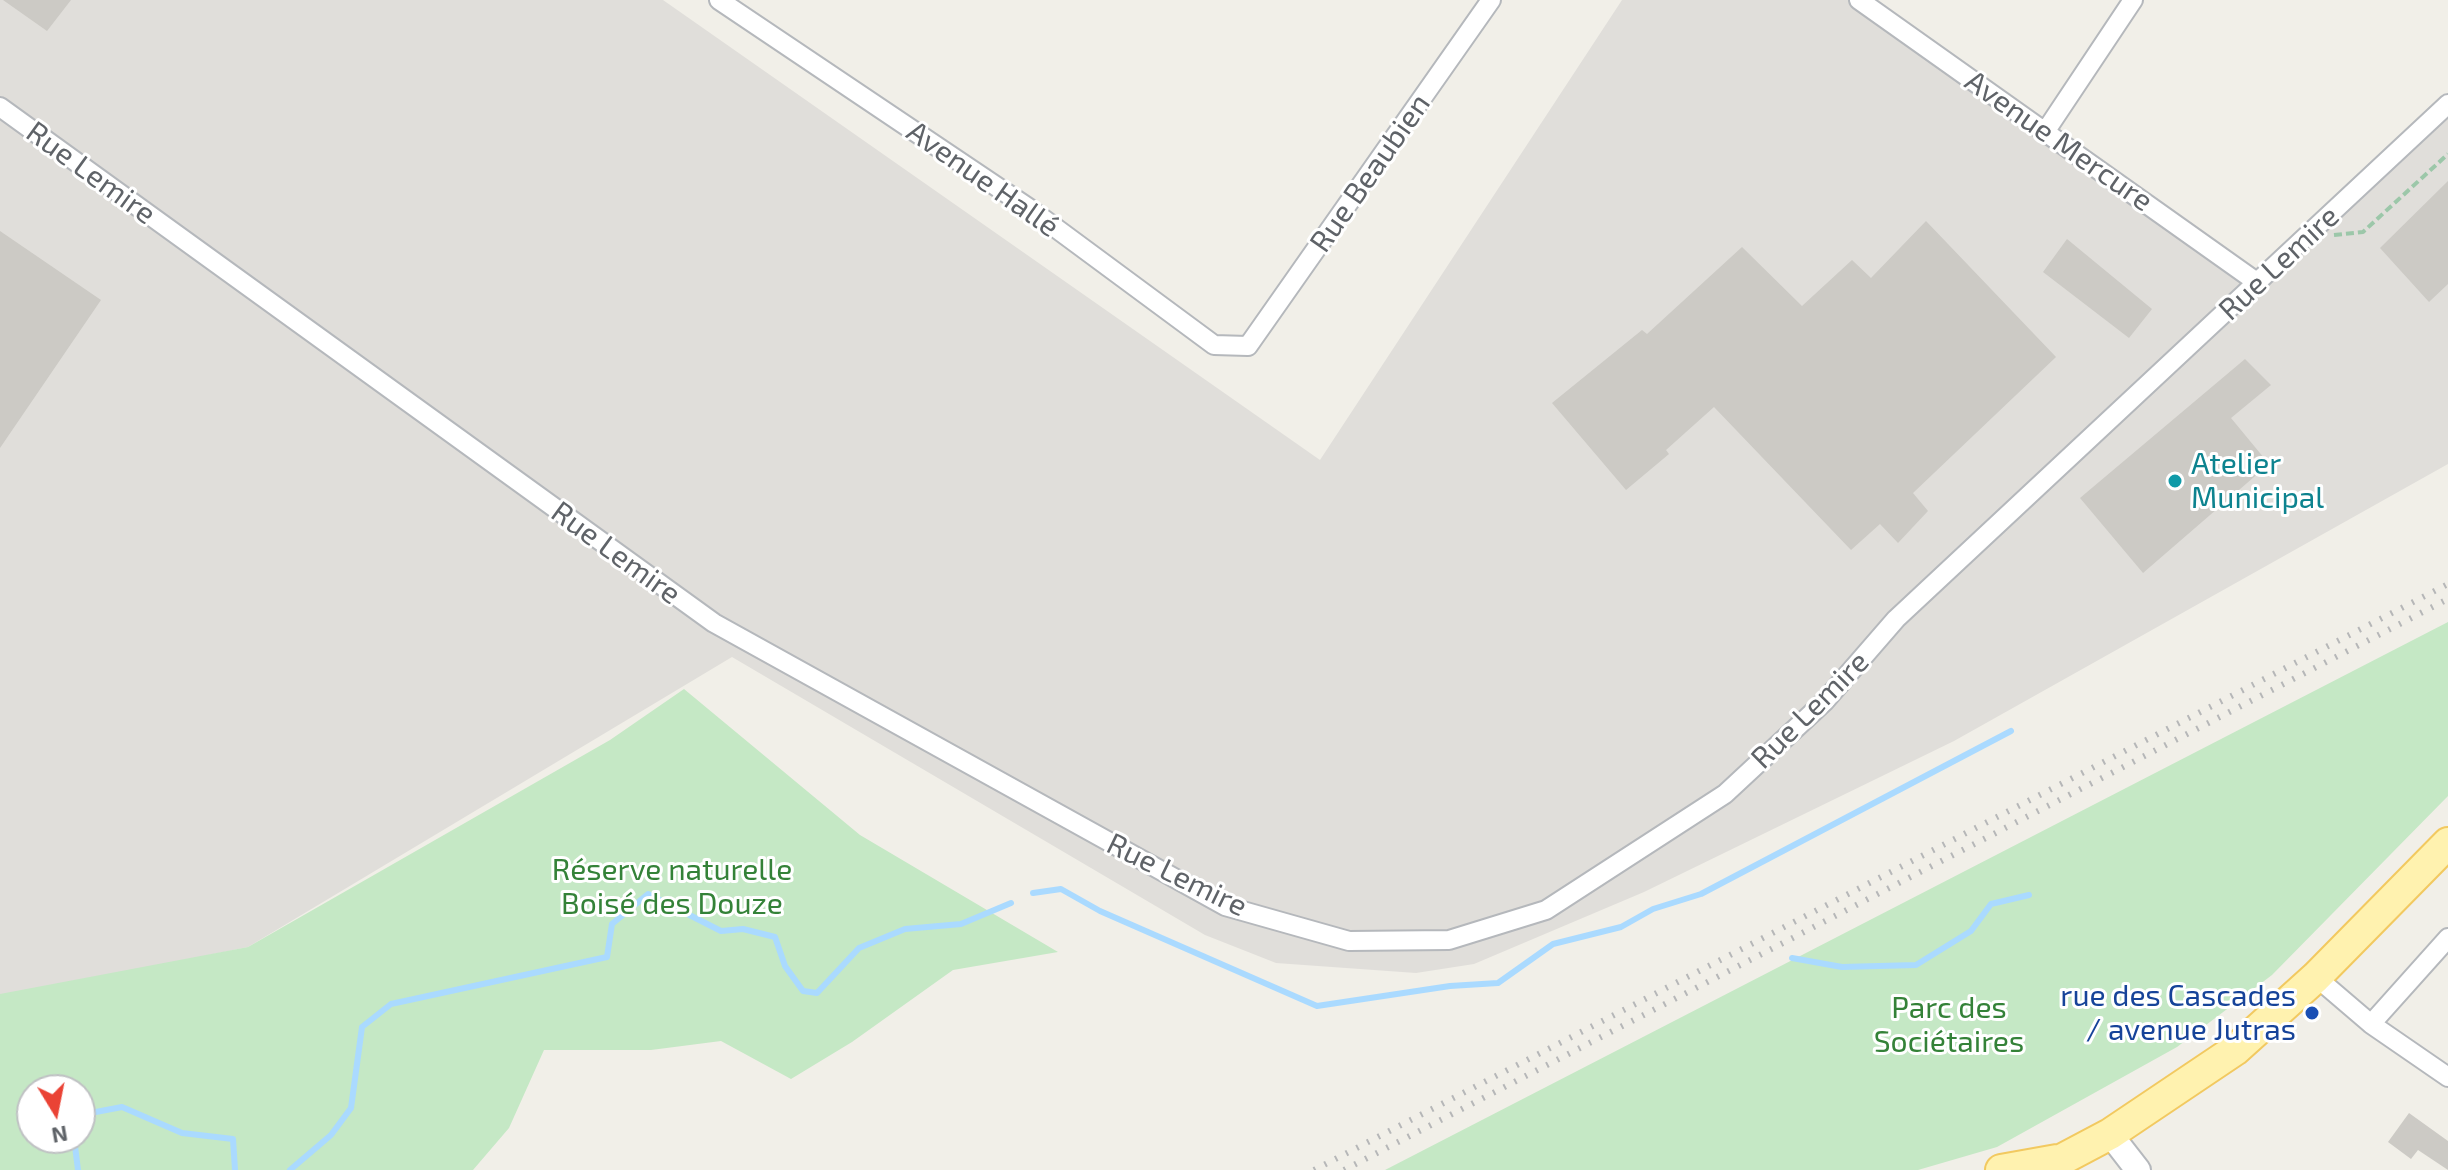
<!DOCTYPE html>
<html>
<head>
<meta charset="utf-8">
<style>
  body { margin:0 }
  #map { position:relative; width:2448px; height:1170px; overflow:hidden; background:#f1efe8; font-family:"Exo 2",sans-serif }
  canvas { display:block }
  .north { position:absolute; left:16px; top:1074px; width:80px; height:80px; box-sizing:border-box; background:#fff; border:2px solid #bfc1c3; border-radius:50%; rotate:170deg; font-size:22px; font-weight:700; line-height:32px; text-align:center; color:#5f6368 }
  .north::after { content:''; display:block; margin:auto; width:28px; height:36px; background:#ea4335; clip-path:polygon(50% 0,100% 100%,50% 72%,0 100%) }
</style>
</head>
<body>
<div id="map">
<canvas width="2448" height="1170"></canvas>
<div class="north">N</div>
</div>
<script>
const g = document.querySelector('canvas').getContext('2d');
g.lineJoin = 'round';
function paint(path, color) { g.fillStyle = color; g.fill(path, 'evenodd'); }
const toPath = rows => new Path2D(rows.map(r => 'M' + r).join(''));
function trace(path, color, width, dash) { g.strokeStyle = color; g.lineWidth = width; g.lineCap = dash ? 'butt' : 'round'; g.setLineDash(dash || []); g.stroke(path); }
function drawText(font, color, halo, rows, align = 'center') {
  g.font = font + ' "Exo 2",sans-serif'; g.lineWidth = 6; g.setLineDash([]); g.textBaseline = 'middle'; g.strokeStyle = halo; g.fillStyle = color; for (const [text, x, y, turn = 0] of rows) {
    g.save(); g.translate(x, y); g.rotate((+turn || 0) * Math.PI / 180); g.textAlign = isNaN(turn) ? turn : align; if (halo) g.strokeText(text, 0, 0); g.fillText(text, 0, 0); g.restore();
  }
}
paint(toPath([
  [0,0,663,0,1320,460,1622,0,1849,0,2248,282,2448,99,2448,464,1954,741,1644,892,1474,964,1416,973,1276,963,1205,935,732,657,248,947,0,998]
]), '#e0deda');
paint(toPath([
  [2448,622,2448,796,2272,975,2177,1047,1997,1147,1918,1170,1385,1170],
  [684,689,860,835,1058,952,953,970,852,1042,791,1079,721,1041,651,1050,544,1050,509,1128,473,1170,0,1170,0,994,248,947,610,740],
  [80,1090,80,1138,32,1138,32,1090]
]), '#c5e8c5');
trace(toPath([
  [1033,893,1061,889,1100,911,1317,1006,1450,986,1498,983,1553,944,1621,927,1653,909,1701,894,2011,731],
  [1792,958,1842,967,1916,965,1971,931,1991,904,2029,895],
  [80,1115,122,1107,182,1133,233,1139,235,1170],
  [74,1138,78,1170],
  [290,1170,331,1135,351,1108,362,1027,391,1004,607,957,612,924,648,894,721,931,743,929,775,937,785,966,803,991,817,993,859,948,905,929,961,924,1011,903]
]), '#aadaff', 6);
paint(toPath([
  [3,0,71,0,47,31],
  [2448,181,2448,284,2429,302,2380,248],
  [1926,221,2056,357,1913,493,1928,511,1898,543,1880,524,1851,550,1714,407,1666,450,1669,454,1626,490,1552,403,1642,330,1647,334,1742,247,1802,306,1852,260,1871,278],
  [0,231,101,300,0,448],
  [2067,239,2152,309,2129,338,2043,272],
  [2245,359,2271,385,2231,418,2269,464,2143,573,2080,498],
  [2409,1113,2448,1141,2448,1170,2418,1150,2411,1159,2388,1142]
]), '#cccac5');
const minor = toPath([
  [719,0,1030,209,1214,345,1248,346,1491,0],
  [1859,0,2258,283],
  [0,107,714,623,1225,906,1349,941,1449,940,1546,910,1725,794,1824,702,1896,619,2448,104],
  [2045,132,2133,0],
  [2316,977,2371,1024,2448,1077],
  [2371,1024,2448,938]
]);
const tertiary = toPath([
  [2110,1134,2138,1170]
]);
const primary = toPath([
  [2001,1170,2057,1160],
  [2042,1170,2110,1134,2235,1050,2316,977,2448,843]
]);
trace(minor, '#b5b8bc', 22);
trace(tertiary, '#b5b8bc', 28);
trace(primary, '#f2c960', 34);
trace(toPath([
  [2334,235,2363,232,2448,154]
]), '#9cc7a9', 4, [8, 4]);
trace(minor, '#fff', 18);
trace(tertiary, '#fff', 24);
trace(primary, '#fff2af', 30);
trace(toPath([
  [1314,1170,2448,584],
  [1344,1170,2448,599]
]), '#b6b7b8', 6, [2, 10]);
for (const [x, y, r, color] of [
  [2175,481,8,"#0f9aa8"],
  [2312,1013,8,"#1a4fb4"]
]) { const dot = new Path2D(); dot.arc(x, y, r, 0, 2 * Math.PI); g.fillStyle = color; g.fill(dot); trace(dot, '#fff', 3); }
drawText('30px', '#5f6368', '#fff', [
  ["Avenue Mercure",2059,141,35],
  ["Rue Lemire",91,173,36],
  ["Rue Beaubien",1370,173,-55],
  ["Avenue Hallé",983,179,35],
  ["Rue Lemire",2279,263,-43],
  ["Rue Lemire",616,553,36],
  ["Rue Lemire",1810,710,-45],
  ["Rue Lemire",1177,875,26]
]);
drawText('30px', '#0d838f', '#fff', [
  ["Atelier",2191,464],
  ["Municipal",2191,498]
], 'left');
drawText('30px', '#348238', '#fff', [
  ["Réserve naturelle",672,870],
  ["Boisé des Douze",672,904],
  ["Parc des",1949,1008],
  ["Sociétaires",1949,1042]
]);
drawText('30px', '#164399', '#fff', [
  ["rue des Cascades",2296,996],
  ["/ avenue Jutras",2296,1030]
], 'right');
</script>
</body>
</html>
